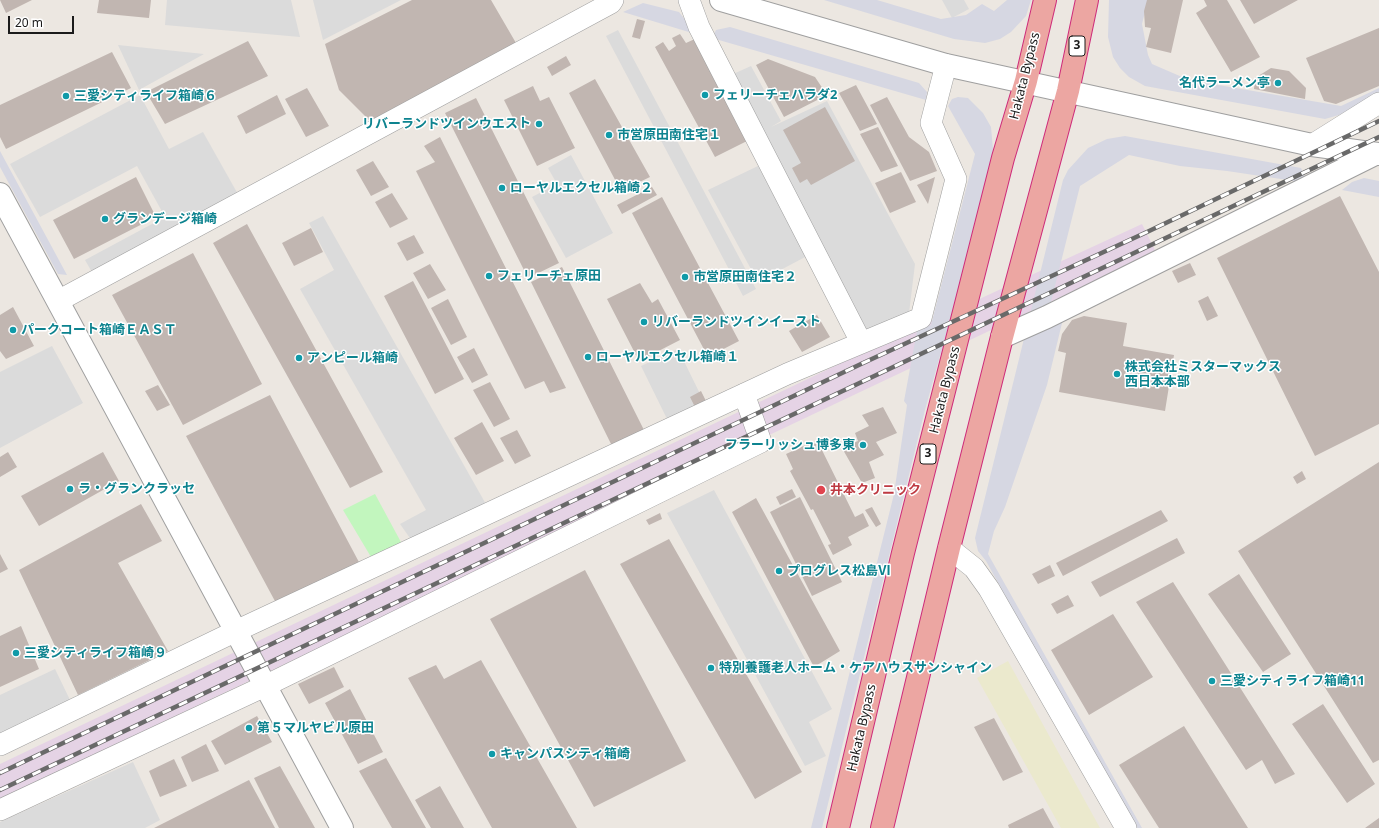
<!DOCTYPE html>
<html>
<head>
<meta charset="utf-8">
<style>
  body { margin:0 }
  #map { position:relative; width:1379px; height:828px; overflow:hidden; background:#ece7e1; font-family:"Noto Sans",sans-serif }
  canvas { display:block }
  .scale { position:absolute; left:8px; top:16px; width:66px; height:18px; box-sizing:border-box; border:2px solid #1b1b1b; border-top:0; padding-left:5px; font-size:12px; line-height:14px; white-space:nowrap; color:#1b1b1b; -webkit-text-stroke:3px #fff; paint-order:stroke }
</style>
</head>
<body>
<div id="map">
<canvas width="1379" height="828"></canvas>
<div class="scale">20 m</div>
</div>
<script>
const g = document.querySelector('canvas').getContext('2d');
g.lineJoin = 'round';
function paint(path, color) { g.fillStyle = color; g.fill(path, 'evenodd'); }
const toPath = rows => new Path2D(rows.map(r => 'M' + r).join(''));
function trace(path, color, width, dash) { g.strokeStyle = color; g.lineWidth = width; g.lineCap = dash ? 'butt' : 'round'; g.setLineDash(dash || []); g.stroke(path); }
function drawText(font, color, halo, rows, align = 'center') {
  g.font = font + ' "Noto Sans","Noto Sans JP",sans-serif'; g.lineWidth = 3; g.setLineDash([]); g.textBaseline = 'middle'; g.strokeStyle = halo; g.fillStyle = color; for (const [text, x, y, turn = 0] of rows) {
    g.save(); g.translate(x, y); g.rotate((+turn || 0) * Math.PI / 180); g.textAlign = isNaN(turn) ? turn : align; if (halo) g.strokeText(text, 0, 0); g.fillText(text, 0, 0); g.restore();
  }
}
paint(toPath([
  [1142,224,1156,252,0,799,0,764,858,355]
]), '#e5d3e5');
paint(toPath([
  [1008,661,1100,828,1061,828,977,678]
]), '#ebe9cd');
paint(toPath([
  [375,494,402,544,371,557,343,510]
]), '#c2f6be');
paint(toPath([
  [167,0,291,0,300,37,165,25],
  [313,0,401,0,323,40],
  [942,0,964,0,969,9,952,18],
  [618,30,756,289,743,296,606,36],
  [118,45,204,54,139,90],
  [751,66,781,121,771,127,827,101,915,264,909,313,865,332,731,75],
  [140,95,169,149,203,132,239,196,93,274,85,260,165,217,137,166,40,217,10,164],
  [571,155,613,233,566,258,532,197,557,184,548,168],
  [758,166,807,256,758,282,708,190],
  [323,216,487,506,412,541,400,524,426,510,300,289,334,270,309,223],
  [52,346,83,403,0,448,0,372],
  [678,349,706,406,670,425,641,366],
  [714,490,832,709,809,722,826,756,805,766,667,513],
  [55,669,71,702,0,736,0,695],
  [133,762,160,820,145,828,0,828,0,822]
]), '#dbdbdb');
paint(toPath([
  [824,0,877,0,941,19,966,15,982,4,994,11,1007,0,1031,0,1026,16,1011,32,1000,39,985,43,954,39],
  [1109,0,1148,0,1142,24,1148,55,1152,64,1189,80,1341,106,1379,88,1379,95,1339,115,1325,119,1145,86,1129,77,1120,68,1113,57,1108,37],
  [643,3,679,12,687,22,692,33,623,12],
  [730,27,919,83,927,92,926,100,712,38,716,30],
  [958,97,968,98,983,113,991,127,994,160,925,410,822,828,811,828,894,494,907,405,904,401,917,331,931,325,975,154,948,106,952,99],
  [1125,136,1301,168,1305,177,1301,182,1227,171,1180,166,1129,155,1080,186,1051,302,1063,319,1047,385,1005,507,994,531,988,554,1142,828,1134,828,986,561,978,551,975,538,1063,180,1068,170,1088,148,1107,139],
  [0,151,67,275,58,274,0,167],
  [1364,178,1379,181,1379,197,1342,190,1352,182]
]), '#d6d7e2');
paint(toPath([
  [0,0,32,0,6,13],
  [99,0,151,0,149,18,97,13],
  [412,0,491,0,516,43,370,121,339,90,325,44],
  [1147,0,1183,0,1171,53,1146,47,1151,28,1145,27,1144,11],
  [1204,0,1227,0,1260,57,1231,72,1196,13,1207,6],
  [1240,0,1298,0,1254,24],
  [637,19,645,21,640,39,632,37],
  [1379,28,1379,86,1336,104,1324,101,1306,58],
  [680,34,686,43,697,38,751,139,715,157,655,47,663,42,669,51,676,46,672,38],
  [248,41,268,76,165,124,146,92],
  [112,52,131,88,6,149,0,137,0,105],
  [566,56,571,65,552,76,547,67],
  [768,59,815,77,827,95,784,117,756,65],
  [1271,68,1289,71,1306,88,1305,99,1254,89,1255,78],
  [595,79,650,177,621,191,569,93],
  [856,85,877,124,860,131,839,93],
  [533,86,540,101,549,97,575,148,537,166,504,100],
  [307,88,329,126,306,137,285,99],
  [277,95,286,114,246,134,237,116],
  [887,97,909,137,929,152,937,171,910,181,870,105],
  [476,98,559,263,528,278,445,113],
  [825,107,855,161,811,185,807,179,800,183,792,168,801,163,783,130],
  [878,127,898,166,881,172,860,134],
  [440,137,566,388,550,393,544,381,525,389,416,171,435,162,424,146],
  [373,161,389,187,371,196,356,170],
  [901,172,916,202,890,213,875,183],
  [136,177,156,217,74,259,53,220],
  [935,177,928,204,917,185],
  [652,187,657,195,622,214,617,205],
  [392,193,408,219,390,228,375,202],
  [1340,196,1379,272,1379,424,1315,456,1217,258],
  [662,197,739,341,708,357,632,213],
  [247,224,383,472,350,488,213,243],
  [311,228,323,252,294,266,282,243],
  [414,235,424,253,407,261,397,243],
  [193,253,262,384,183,425,112,295],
  [1190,263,1196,275,1178,283,1172,271],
  [430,264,446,290,428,299,413,273],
  [562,267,645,432,613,448,531,282],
  [413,281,464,379,435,394,384,296],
  [640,283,652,303,658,299,680,340,639,361,607,299],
  [1208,296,1218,316,1207,321,1198,301],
  [448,299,467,337,451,345,431,308],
  [13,307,34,346,6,359,0,351,0,315],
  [817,315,830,337,802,352,789,331],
  [1084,316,1127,323,1123,346,1174,355,1165,411,1059,392,1066,353,1058,351,1062,334,1072,320],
  [474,348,488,375,472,383,457,357],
  [490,382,510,419,494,427,473,390],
  [158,385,170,405,157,411,145,391],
  [701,391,706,401,695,407,690,397],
  [270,395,360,564,276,603,186,436],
  [883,407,897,433,876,442,884,455,869,462,875,478,862,483,842,448,858,441,855,433,869,426,862,415],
  [482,422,504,461,476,475,454,438],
  [517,430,531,456,515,464,500,438],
  [818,442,855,517,863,513,869,526,848,537,852,545,833,555,828,545,831,544,813,509,811,510,790,471,793,469,786,454,810,443,811,445],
  [8,452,17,467,0,477,0,457],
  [103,452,119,481,39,526,21,496],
  [1379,462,1379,760,1373,763,1238,551],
  [1302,471,1306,479,1297,484,1293,477],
  [792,489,796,497,780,505,776,497],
  [800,497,842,582,812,596,770,512],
  [756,498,840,651,814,667,732,512],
  [141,504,162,541,118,563,168,651,78,695,19,570],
  [872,507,881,524,876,527,865,510],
  [1161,510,1168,521,1063,576,1056,563],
  [660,513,662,519,649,525,646,520],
  [1177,538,1185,553,1100,597,1091,582],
  [669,539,802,772,755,799,620,564],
  [0,554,8,569,0,573],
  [1050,565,1055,576,1038,584,1032,574],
  [585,570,686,761,594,807,490,619],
  [1239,574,1291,654,1263,672,1208,594],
  [1173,582,1295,774,1275,784,1262,760,1246,770,1136,602],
  [1068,595,1074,606,1057,614,1051,604],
  [1113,614,1153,677,1089,715,1051,650],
  [21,626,39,669,0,687,0,636],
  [481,660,577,828,492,828,408,678,436,665,444,679],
  [334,667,344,687,309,704,298,684],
  [350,689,383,752,358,764,325,703],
  [1323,704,1375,784,1347,803,1292,724],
  [257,716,272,742,225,765,211,741],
  [994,718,1023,772,1003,781,974,727],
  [1184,726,1248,828,1159,828,1119,765],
  [206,744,219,771,192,782,181,757],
  [386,758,426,828,392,828,359,771],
  [174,759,187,786,160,797,149,771],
  [280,766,315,828,279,828,254,778],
  [249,780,275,828,154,828],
  [440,786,464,828,431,828,415,800],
  [1043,808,1054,828,1009,828,1008,825],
  [1379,818,1379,828,1365,828]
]), '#c1b6b1');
const minor = toPath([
  [689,0,699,27,861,342],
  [1312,145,1379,103],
  [58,301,611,3,613,0],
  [949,548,974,568,989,589,1126,828],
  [0,745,236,631,787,374,921,318,956,179,931,123,946,65],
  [0,810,265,686,761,442,744,394]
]);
const tertiary = toPath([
  [721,0,946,65,1312,145,1379,154],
  [0,194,342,828],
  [1002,337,1047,317,1375,154]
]);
const trunk = toPath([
  [838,828,903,553,1003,158,1026,81,1045,0],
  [882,828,949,548,1002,337,1068,91,1087,0]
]);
trace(minor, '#9f9f9f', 22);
trace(tertiary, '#9f9f9f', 24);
trace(trunk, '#ce2b7a', 24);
trace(minor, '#fff', 21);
trace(tertiary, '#fff', 22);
trace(trunk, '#eca6a2', 22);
const rail = toPath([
  [0,773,861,364,1147,232,1379,121],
  [0,790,1379,137]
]);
trace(rail, '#696969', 4.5);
trace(rail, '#fff', 3, [9]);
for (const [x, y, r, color] of [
  [1278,83,4,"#0f9aa8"],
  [705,95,4,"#0f9aa8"],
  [66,96,4,"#0f9aa8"],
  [539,124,4,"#0f9aa8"],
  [609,135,4,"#0f9aa8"],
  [502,188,4,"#0f9aa8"],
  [105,219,4,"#0f9aa8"],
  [489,276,4,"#0f9aa8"],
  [685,277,4,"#0f9aa8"],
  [644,322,4,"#0f9aa8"],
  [13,330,4,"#0f9aa8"],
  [588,357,4,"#0f9aa8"],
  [299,358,4,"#0f9aa8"],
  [1117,374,4,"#0f9aa8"],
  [863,445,4,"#0f9aa8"],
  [70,489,4,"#0f9aa8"],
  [821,490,5,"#e0444e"],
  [779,571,4,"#0f9aa8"],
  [16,653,4,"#0f9aa8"],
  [711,668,4,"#0f9aa8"],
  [1212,681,4,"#0f9aa8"],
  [249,728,4,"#0f9aa8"],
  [492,754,4,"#0f9aa8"]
]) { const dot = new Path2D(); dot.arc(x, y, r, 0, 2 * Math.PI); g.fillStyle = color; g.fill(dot); trace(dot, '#fff', 1.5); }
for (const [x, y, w] of [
  [1077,46,16],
  [928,454,16]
]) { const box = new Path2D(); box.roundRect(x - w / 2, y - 10, w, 20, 3); g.fillStyle = '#fff'; g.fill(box); trace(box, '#1b1b1b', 1); }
drawText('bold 12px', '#1b1b1b', null, [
  ["3",1077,46],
  ["3",928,454]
]);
drawText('13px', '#1b1b1b', '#fff', [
  ["Hakata Bypass",1025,76,-76],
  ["Hakata Bypass",945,390,-76],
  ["Hakata Bypass",862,728,-77]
]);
drawText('bold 13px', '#0d838f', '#fff', [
  ["名代ラーメン亭",1270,83,"right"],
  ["フェリーチェハラダ2",713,95],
  ["三愛シティライフ箱崎６",74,96],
  ["リバーランドツインウエスト",531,124,"right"],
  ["市営原田南住宅１",617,135],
  ["ローヤルエクセル箱崎２",510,188],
  ["グランデージ箱崎",113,219],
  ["フェリーチェ原田",497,276],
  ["市営原田南住宅２",693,277],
  ["リバーランドツインイースト",652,322],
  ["パークコート箱崎ＥＡＳＴ",21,330],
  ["ローヤルエクセル箱崎１",596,357],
  ["アンピール箱崎",307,358],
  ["株式会社ミスターマックス",1125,367],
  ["西日本本部",1125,382],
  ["フラーリッシュ博多東",855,445,"right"],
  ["ラ・グランクラッセ",78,489],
  ["プログレス松島Ⅵ",787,571],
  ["三愛シティライフ箱崎９",24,653],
  ["特別養護老人ホーム・ケアハウスサンシャイン",719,668],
  ["三愛シティライフ箱崎11",1220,681],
  ["第５マルヤビル原田",257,728],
  ["キャンパスシティ箱崎",500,754]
], 'left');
drawText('bold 13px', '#be3a42', '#fff', [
  ["井本クリニック",830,490]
], 'left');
</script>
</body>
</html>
